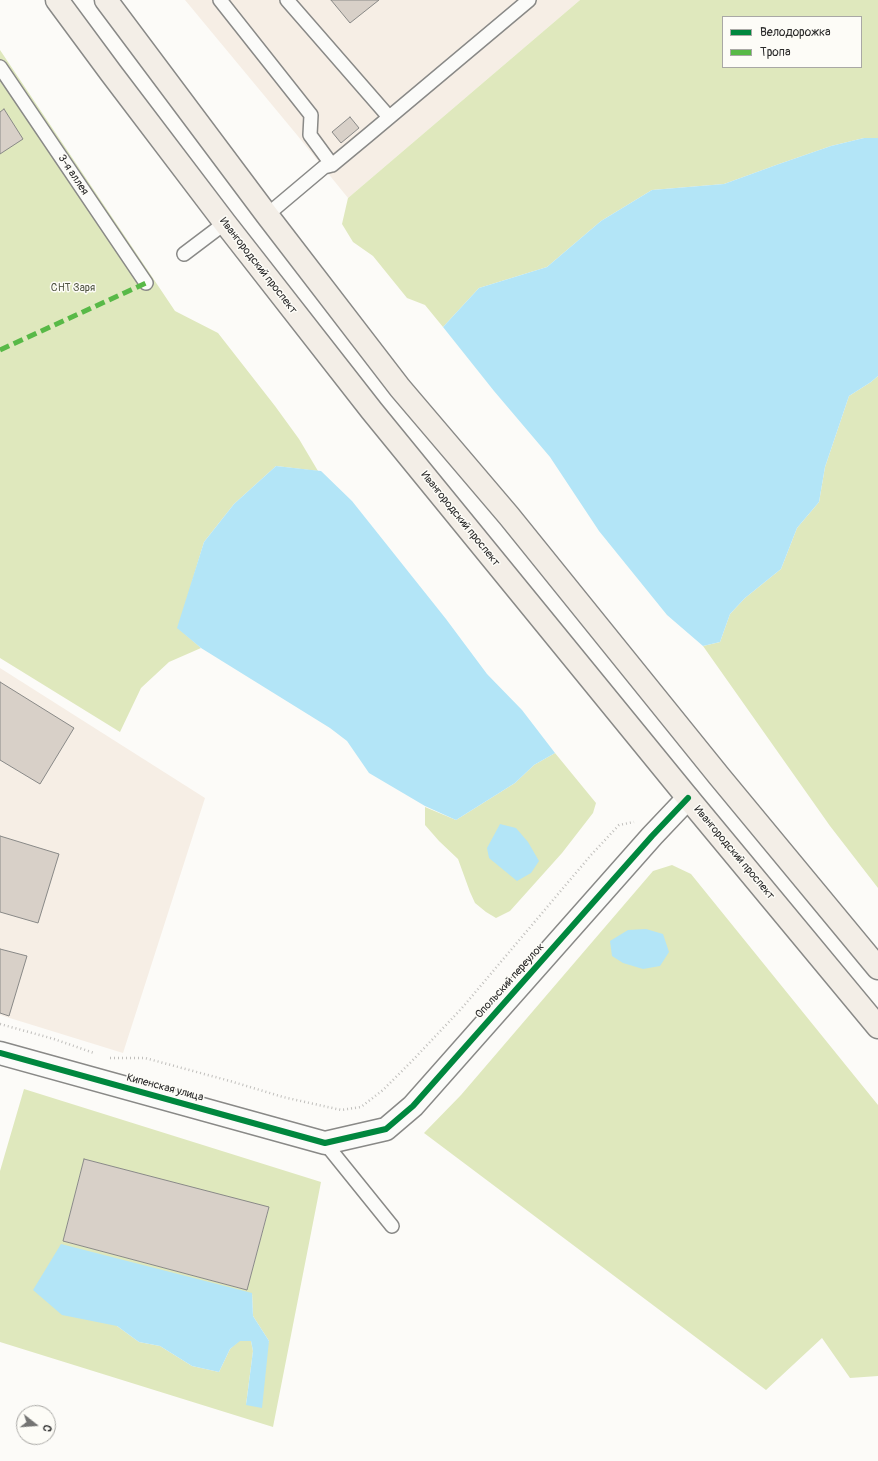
<!DOCTYPE html>
<html>
<head>
<meta charset="utf-8">
<style>
  body { margin:0 }
  #map { position:relative; width:878px; height:1461px; overflow:hidden; background:#fcfbf8; font-family:Pangolin,sans-serif }
  canvas { display:block }
  .legend { position:absolute; left:722px; top:16px; width:140px; height:52px; box-sizing:border-box; background:#fdfcf7; border:1px solid #a9a8a5; margin:0; padding:5px 7px; list-style:none; font-size:12px; color:#2b2b2b }
  .legend li { display:flex; align-items:center; gap:8px; height:20px }
  .legend b { width:20px; border:1px solid #a9a8a5 }
  .north { position:absolute; left:16px; top:1405px; width:40px; height:40px; box-sizing:border-box; background:#fdfcf7; border:1px solid #a9a8a5; border-radius:50%; rotate:107deg; font-size:11px; font-weight:700; line-height:16px; text-align:center; color:#2b2b2b }
  .north::after { content:''; display:block; margin:auto; width:14px; height:18px; background:#747473; clip-path:polygon(50% 0,100% 100%,50% 72%,0 100%) }
</style>
</head>
<body>
<div id="map">
<canvas width="878" height="1461"></canvas>
<ul class="legend">
<li><b style="height:5px;background:#00873e"></b>Велодорожка</li>
<li><b style="height:5px;background:#58b947"></b>Тропа</li>
</ul>
<div class="north">С</div>
</div>
<script>
const g = document.querySelector('canvas').getContext('2d');
g.lineJoin = 'round';
function paint(path, color) { g.fillStyle = color; g.fill(path, 'evenodd'); }
const toPath = rows => new Path2D(rows.map(r => 'M' + r).join(''));
function trace(path, color, width, dash) { g.strokeStyle = color; g.lineWidth = width; g.lineCap = dash ? 'butt' : 'round'; g.setLineDash(dash || []); g.stroke(path); }
function drawText(font, color, halo, rows, align = 'center') {
  g.font = font + ' Pangolin,sans-serif'; g.lineWidth = 3; g.setLineDash([]); g.textBaseline = 'middle'; g.strokeStyle = halo; g.fillStyle = color; for (const [text, x, y, turn = 0] of rows) {
    g.save(); g.translate(x, y); g.rotate((+turn || 0) * Math.PI / 180); g.textAlign = isNaN(turn) ? turn : align; if (halo) g.strokeText(text, 0, 0); g.fillText(text, 0, 0); g.restore();
  }
}
paint(toPath([
  [185,0,580,0,348,198,297,135],
  [0,668,205,798,123,1053,0,1015]
]), '#f6eee5');
paint(toPath([
  [580,0,878,0,878,138,864,138,831,146,779,164,724,184,652,190,601,221,547,267,479,288,443,327,425,305,407,298,373,256,353,242,342,224,348,198],
  [723,17,861,17,861,67,723,67],
  [0,50,175,311,218,333,275,406,299,439,318,471,276,466,234,504,204,542,178,628,201,648,169,662,141,688,120,732,0,658],
  [878,376,878,888,830,826,703,646,720,642,730,614,745,598,781,569,797,528,819,502,825,467,849,396,871,382],
  [555,753,596,803,593,813,562,853,510,911,496,918,486,912,475,903,470,892,458,859,439,841,425,825,425,807,456,820,515,783,534,765],
  [672,865,691,874,878,1105,878,1376,850,1378,822,1338,766,1390,424,1133,461,1095,653,871],
  [24,1089,321,1182,273,1427,0,1342,0,1171],
  [84,1159,269,1208,247,1290,63,1241],
  [252,1293,253,1316,269,1341,246,1405,253,1351,251,1341,240,1340,230,1349,219,1372,192,1366,160,1346,139,1342,117,1326]
]), '#dfe8bd');
paint(toPath([
  [864,138,878,138,878,376,871,382,849,396,825,467,819,502,797,528,781,569,745,598,730,614,720,642,703,646,667,615,599,531,550,457,494,391,443,327,479,288,547,267,601,221,652,190,724,184,779,164,831,146],
  [276,466,321,471,352,501,446,619,487,674,522,710,555,753,534,765,515,783,456,820,425,806,369,773,347,741,330,728,201,648,177,628,204,542,234,504],
  [500,824,516,828,528,842,539,861,531,873,517,881,489,858,487,848],
  [646,929,663,934,669,952,660,966,643,969,623,963,612,956,610,941,628,930],
  [61,1244,252,1293,253,1316,269,1341,262,1408,246,1405,253,1351,251,1341,240,1341,230,1349,219,1372,192,1366,160,1346,139,1342,117,1326,62,1315,33,1290]
]), '#b3e5f7');
const building = toPath([
  [331,0,379,0,350,23,331,0],
  [4,109,23,139,0,154,0,112,4,109],
  [350,117,359,128,341,143,332,132,350,117],
  [0,682,74,728,40,784,0,760,0,682],
  [0,836,59,854,38,923,0,912,0,836],
  [0,949,27,956,9,1016,0,1013,0,949],
  [84,1159,269,1207,247,1290,63,1241,84,1159]
]);
paint(building, '#d8d0c8');
trace(building, '#898987', 1);
const lane = toPath([
  [220,0,311,115,310,135,332,165],
  [287,0,389,117],
  [0,67,146,283],
  [267,215,324,167,332,165,367,136,529,0],
  [184,254,225,223],
  [325,1143,392,1226]
]);
const street = toPath([
  [0,1053,325,1143,386,1129,413,1106,652,836,688,798]
]);
const highway = toPath([
  [57,0,111,73,225,223,372,411,688,798,878,1027],
  [106,0,267,215,400,388,509,516,719,776,878,968]
]);
trace(lane, '#898987', 16);
trace(street, '#898987', 25);
trace(highway, '#898987', 25);
trace(toPath([
  [0,1024,54,1039,94,1053],
  [110,1058,145,1058,230,1081,283,1097,341,1110,361,1107,383,1090,412,1061,462,1008,591,855,619,825,634,822]
]), '#c0bfbc', 2.5, [1, 3]);
trace(lane, '#fbfbf9', 13);
trace(street, '#fbfbf9', 22);
trace(highway, '#f3eee7', 22);
trace(toPath([
  [0,350,146,283]
]), '#58b947', 5, [10, 5]);
trace(toPath([
  [0,1053,325,1143,386,1129,413,1106,652,836,688,798]
]), '#00873e', 6);
drawText('11px', '#2b2b2b', '#fdfcf7', [
  ["3-я аллея",73,175,56],
  ["Ивангородский проспект",258,266,52],
  ["Ивангородский проспект",460,519,51],
  ["Ивангородский проспект",734,853,50],
  ["Опольский переулок",510,981,-48],
  ["Кипенская улица",165,1088,15]
]);
drawText('11px', '#525644', '#fdfcf7', [
  ["СНТ Заря",73,288]
]);
</script>
</body>
</html>
